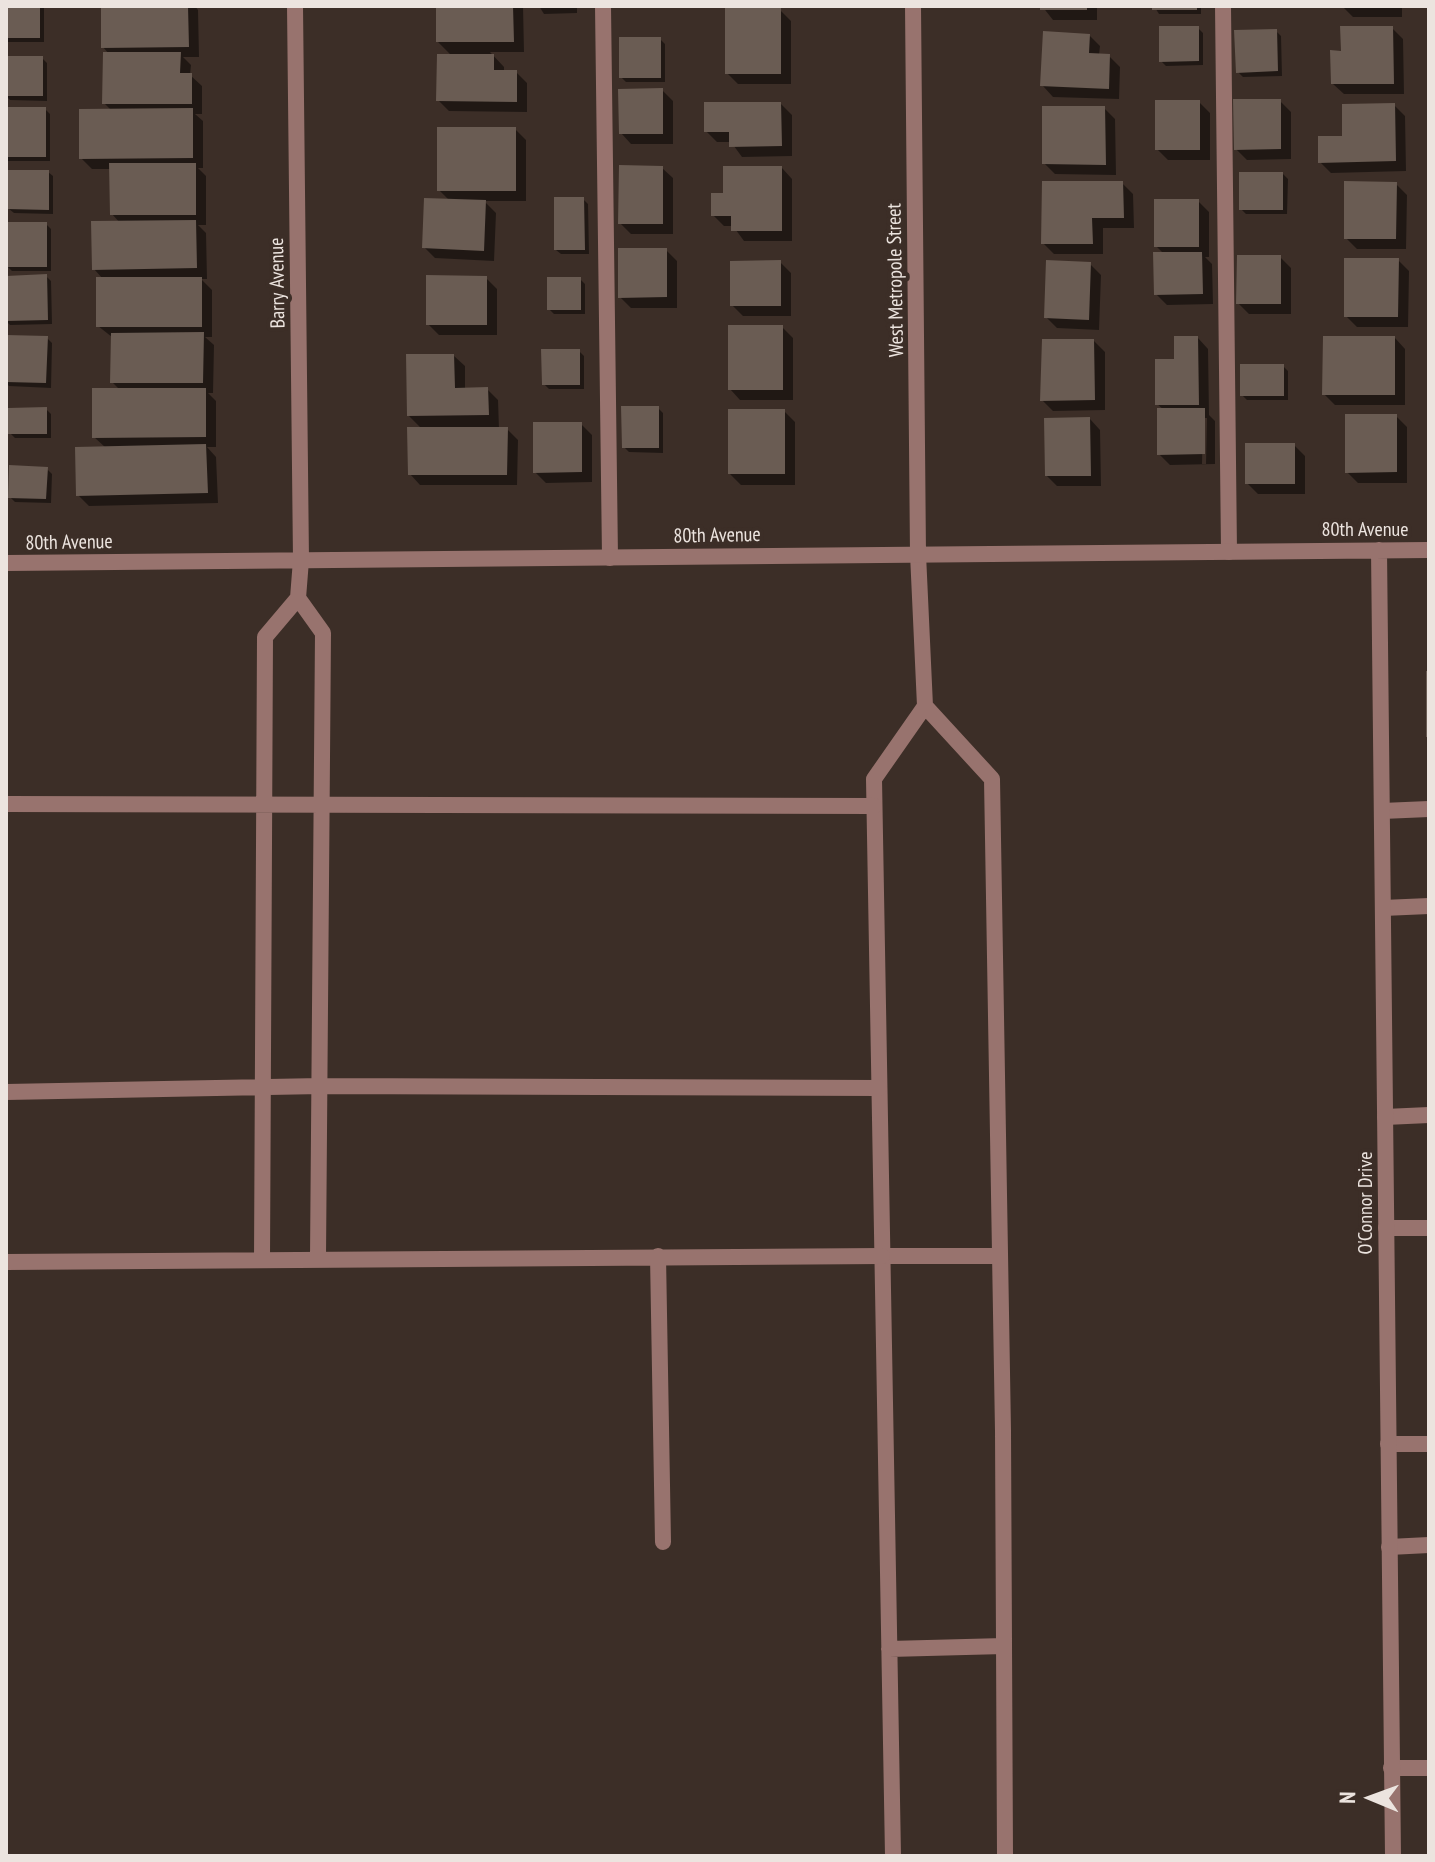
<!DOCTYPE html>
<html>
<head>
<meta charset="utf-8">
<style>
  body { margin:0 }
  #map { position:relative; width:1435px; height:1862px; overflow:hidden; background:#3c2e27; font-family:"PT Sans Narrow",sans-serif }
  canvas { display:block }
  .frame { position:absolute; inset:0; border:8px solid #ece4df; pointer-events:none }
  .north { position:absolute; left:1331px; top:1758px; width:80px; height:80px; -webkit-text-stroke:6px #3c2e27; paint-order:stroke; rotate:271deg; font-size:22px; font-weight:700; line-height:32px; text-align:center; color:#ece4df }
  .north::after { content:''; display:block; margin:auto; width:28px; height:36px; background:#ece4df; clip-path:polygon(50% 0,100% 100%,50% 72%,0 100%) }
</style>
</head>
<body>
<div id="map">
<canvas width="1435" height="1862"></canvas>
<div class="frame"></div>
<div class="north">N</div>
</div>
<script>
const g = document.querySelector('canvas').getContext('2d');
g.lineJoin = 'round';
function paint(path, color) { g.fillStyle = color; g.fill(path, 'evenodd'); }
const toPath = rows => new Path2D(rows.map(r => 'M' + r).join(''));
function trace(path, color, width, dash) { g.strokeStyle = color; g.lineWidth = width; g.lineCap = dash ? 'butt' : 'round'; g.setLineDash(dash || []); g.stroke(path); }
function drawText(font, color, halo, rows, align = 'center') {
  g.font = font + ' "PT Sans Narrow",sans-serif'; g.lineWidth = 8; g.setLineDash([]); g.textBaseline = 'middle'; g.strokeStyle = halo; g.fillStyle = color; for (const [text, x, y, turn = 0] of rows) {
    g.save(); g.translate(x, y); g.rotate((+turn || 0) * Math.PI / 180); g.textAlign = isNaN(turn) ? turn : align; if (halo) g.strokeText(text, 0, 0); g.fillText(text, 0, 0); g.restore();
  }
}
paint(toPath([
  [6,6,44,6,44,42,6,42],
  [103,6,195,6,198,10,199,57,183,57,191,65,190,75,202,86,202,114,195,114,203,121,203,168,198,168,206,176,206,225,198,225,206,233,207,279,201,279,212,290,212,337,205,337,214,345,213,393,208,393,216,401,216,447,207,447,216,457,218,503,89,506,78,495,106,448,94,437,120,390,112,382,112,337,98,326,103,279,94,269,120,223,112,214,111,169,92,169,81,158,112,111,104,103,109,54,103,47],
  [438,6,523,6,524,52,490,52,504,67,504,72,516,72,527,83,527,112,449,111,438,100,452,56,438,42],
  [539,6,577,6,577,13,544,14],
  [1042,6,1097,6,1097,20,1053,20],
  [1154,6,1201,6,1201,14,1159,14],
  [1342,6,1402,6,1402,17,1353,17],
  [780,10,791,21,791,84,738,84,727,73],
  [1198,28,1203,33,1203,65,1166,66,1161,61],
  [1392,28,1403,39,1404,94,1344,94,1333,84,1343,53],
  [1276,31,1281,36,1282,76,1243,77,1238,72],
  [1089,35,1100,46,1099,55,1109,56,1120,67,1119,99,1053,97,1043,86],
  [660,39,665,44,665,82,626,82,621,77],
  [6,58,42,58,47,63,47,101,10,100,6,96],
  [662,90,673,101,673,144,631,144,621,133],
  [1280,101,1291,112,1291,159,1247,160,1236,149],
  [1199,102,1210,113,1210,160,1168,160,1157,149],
  [781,104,792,115,792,156,742,157,731,142,717,142,706,131],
  [1394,105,1405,116,1406,171,1331,173,1320,162,1344,138],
  [1104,108,1115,119,1116,175,1055,174,1044,163],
  [6,109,45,109,50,114,50,161,6,161],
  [515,129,526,140,526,201,484,201,496,213,494,261,435,258,424,247,450,201,439,190],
  [662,168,673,178,673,234,631,234,620,223],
  [782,168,792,179,792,241,744,241,733,226,724,226,713,215,725,195],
  [48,172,53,176,53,214,14,213,9,209],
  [1283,174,1288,179,1287,214,1246,214,1241,209],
  [1122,183,1133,194,1134,228,1103,228,1103,254,1054,254,1043,243],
  [1396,184,1407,195,1406,249,1357,249,1346,238],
  [583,199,588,204,589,254,561,254,556,250],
  [1198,201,1209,212,1209,257,1205,257,1212,264,1213,304,1167,305,1156,294,1164,254,1156,246],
  [46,224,51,229,51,271,12,271,7,266],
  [666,250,677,261,677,308,631,308,620,297],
  [1280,257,1291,268,1291,314,1249,314,1238,303],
  [1398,260,1409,271,1408,327,1357,327,1346,316],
  [780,262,791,273,791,316,743,316,732,305],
  [1090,264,1101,275,1099,330,1057,328,1046,317],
  [46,276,51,281,52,324,10,325,6,321,6,278],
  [486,278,497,289,497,335,439,335,428,324],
  [580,279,585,284,585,314,554,314,549,309],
  [782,327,793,338,793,400,740,400,730,389],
  [6,337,47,338,52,343,51,388,9,386,6,383],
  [1198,338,1208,349,1209,415,1215,421,1215,464,1170,465,1159,454,1164,410,1157,404,1176,361],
  [1203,418,1207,418,1206,464,1202,464],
  [1395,338,1405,349,1405,405,1335,405,1324,394],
  [1094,341,1105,352,1105,410,1053,411,1042,400],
  [579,351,584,356,584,389,549,389,544,384],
  [454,356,465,366,465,389,487,389,498,400,499,429,507,429,518,440,517,485,420,485,410,474,422,429,408,415],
  [1283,366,1288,371,1288,400,1247,400,1242,395],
  [658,408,663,413,663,453,629,452,624,447],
  [46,409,51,414,51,438,15,438,10,433],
  [784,411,795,422,795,485,741,485,730,474],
  [1396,416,1407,427,1407,483,1358,483,1347,472],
  [1090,419,1100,430,1101,486,1057,486,1046,475],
  [581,424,592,435,592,482,546,483,535,472],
  [1294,445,1305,456,1305,494,1258,494,1247,483],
  [47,469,52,474,51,503,15,502,10,497]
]), '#0007');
paint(toPath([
  [6,6,40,6,40,38,6,38],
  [101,6,188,6,189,47,101,48],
  [436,6,513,6,514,42,436,42],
  [1040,6,1087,6,1087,10,1040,10],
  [1152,6,1197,6,1197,10,1152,10],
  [725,8,781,8,781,74,725,74],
  [1159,26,1199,26,1199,61,1159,62],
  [1340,26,1393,26,1394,84,1331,84,1330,50,1341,51],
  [1277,29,1278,71,1236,73,1234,30],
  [1043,31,1090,34,1089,53,1110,54,1109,89,1040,86],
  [619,37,661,37,661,78,619,78],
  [103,52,181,52,180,73,192,73,192,104,102,104],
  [437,54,494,54,494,70,517,70,517,102,436,101],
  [6,56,43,56,43,96,6,96],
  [663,88,663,134,619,134,618,89],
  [1233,99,1281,99,1281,149,1234,150],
  [1155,100,1200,100,1200,150,1155,150],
  [704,102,781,102,782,146,729,147,729,132,704,132],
  [1395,103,1396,161,1318,163,1318,136,1342,136,1342,104],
  [1042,106,1105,106,1106,165,1042,164],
  [6,107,46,107,46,157,6,157],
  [193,108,193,158,79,159,79,109],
  [437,127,516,127,516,191,437,191],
  [109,163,196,163,196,215,110,215],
  [619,165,663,166,663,224,618,224],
  [723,166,782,166,782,231,731,231,731,216,711,216,711,193,723,193],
  [7,170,49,170,49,210,7,209],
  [1239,172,1283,172,1283,210,1239,210],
  [1042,181,1123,181,1124,218,1092,218,1093,244,1041,244],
  [1344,181,1397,182,1396,239,1344,239],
  [554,197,584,197,585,250,554,250],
  [424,198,486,200,484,251,422,248],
  [1154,199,1199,199,1199,247,1154,247],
  [196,220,197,268,92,270,91,221],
  [6,222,47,222,47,267,6,267],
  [618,248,667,248,667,297,618,298],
  [1153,252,1202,252,1203,294,1154,295],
  [1237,255,1281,255,1281,304,1236,304],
  [1344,258,1399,258,1398,317,1344,317],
  [781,260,781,306,730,306,730,261],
  [1046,260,1091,262,1089,320,1044,318],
  [47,274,48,320,6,321,6,276],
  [426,275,487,276,487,325,426,325],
  [96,277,202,277,202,327,96,327],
  [547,277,581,277,581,310,547,310],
  [728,325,783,325,783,390,728,390],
  [204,332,203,383,110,383,111,333],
  [6,335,48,336,46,383,6,382],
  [1174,336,1198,336,1199,405,1155,405,1155,359,1174,359],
  [1323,336,1395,336,1395,395,1322,395],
  [1042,339,1094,339,1095,400,1040,401],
  [541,349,580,349,580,385,542,385],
  [406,354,454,354,455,388,488,387,489,415,407,416],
  [1240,364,1284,364,1284,396,1240,396],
  [92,388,206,388,206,437,92,438],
  [621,406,659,406,659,448,622,448],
  [47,407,47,434,8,434,8,408],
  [1157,408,1205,408,1205,454,1157,455],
  [728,409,785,409,785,474,728,474],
  [1345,414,1397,414,1397,472,1345,473],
  [1090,417,1091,476,1045,476,1044,418],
  [533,422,582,422,582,472,533,473],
  [407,427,508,427,507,475,408,475],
  [1245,443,1295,443,1295,484,1245,484],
  [206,444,208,493,76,496,75,447],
  [9,465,48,467,46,499,8,498],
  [1426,671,1429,671,1429,737,1426,737]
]), '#6a5c53');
trace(toPath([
  [603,6,610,558],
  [1223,6,1229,552],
  [918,554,925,706],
  [1382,811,1429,809],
  [1383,908,1429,906],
  [1385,1117,1429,1115],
  [1386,1228,1429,1228],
  [882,1256,1000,1256],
  [1388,1444,1429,1444],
  [1389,1547,1429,1545],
  [889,1649,1004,1646],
  [1391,1768,1429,1768],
  [893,1856,874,779,925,706,992,779,1003,1431,1005,1856]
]), '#98736e', 16);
trace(toPath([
  [913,6,918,554],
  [1379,550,1393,1856],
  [6,563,1429,550],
  [298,598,323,633,318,1257],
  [6,804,874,806],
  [6,1092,321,1086,879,1088],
  [658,1256,663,1542],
  [262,1258,265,637,298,598,301,560,295,6],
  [6,1262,882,1256]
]), '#98736e', 16);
drawText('20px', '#ece4df', '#3c2e27', [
  ["West Metropole Street",896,280,-91],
  ["Barry Avenue",278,283,-91],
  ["80th Avenue",1365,530],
  ["80th Avenue",717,536,-1],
  ["80th Avenue",69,543,-1],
  ["O'Connor Drive",1366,1203,-90]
]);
</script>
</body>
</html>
